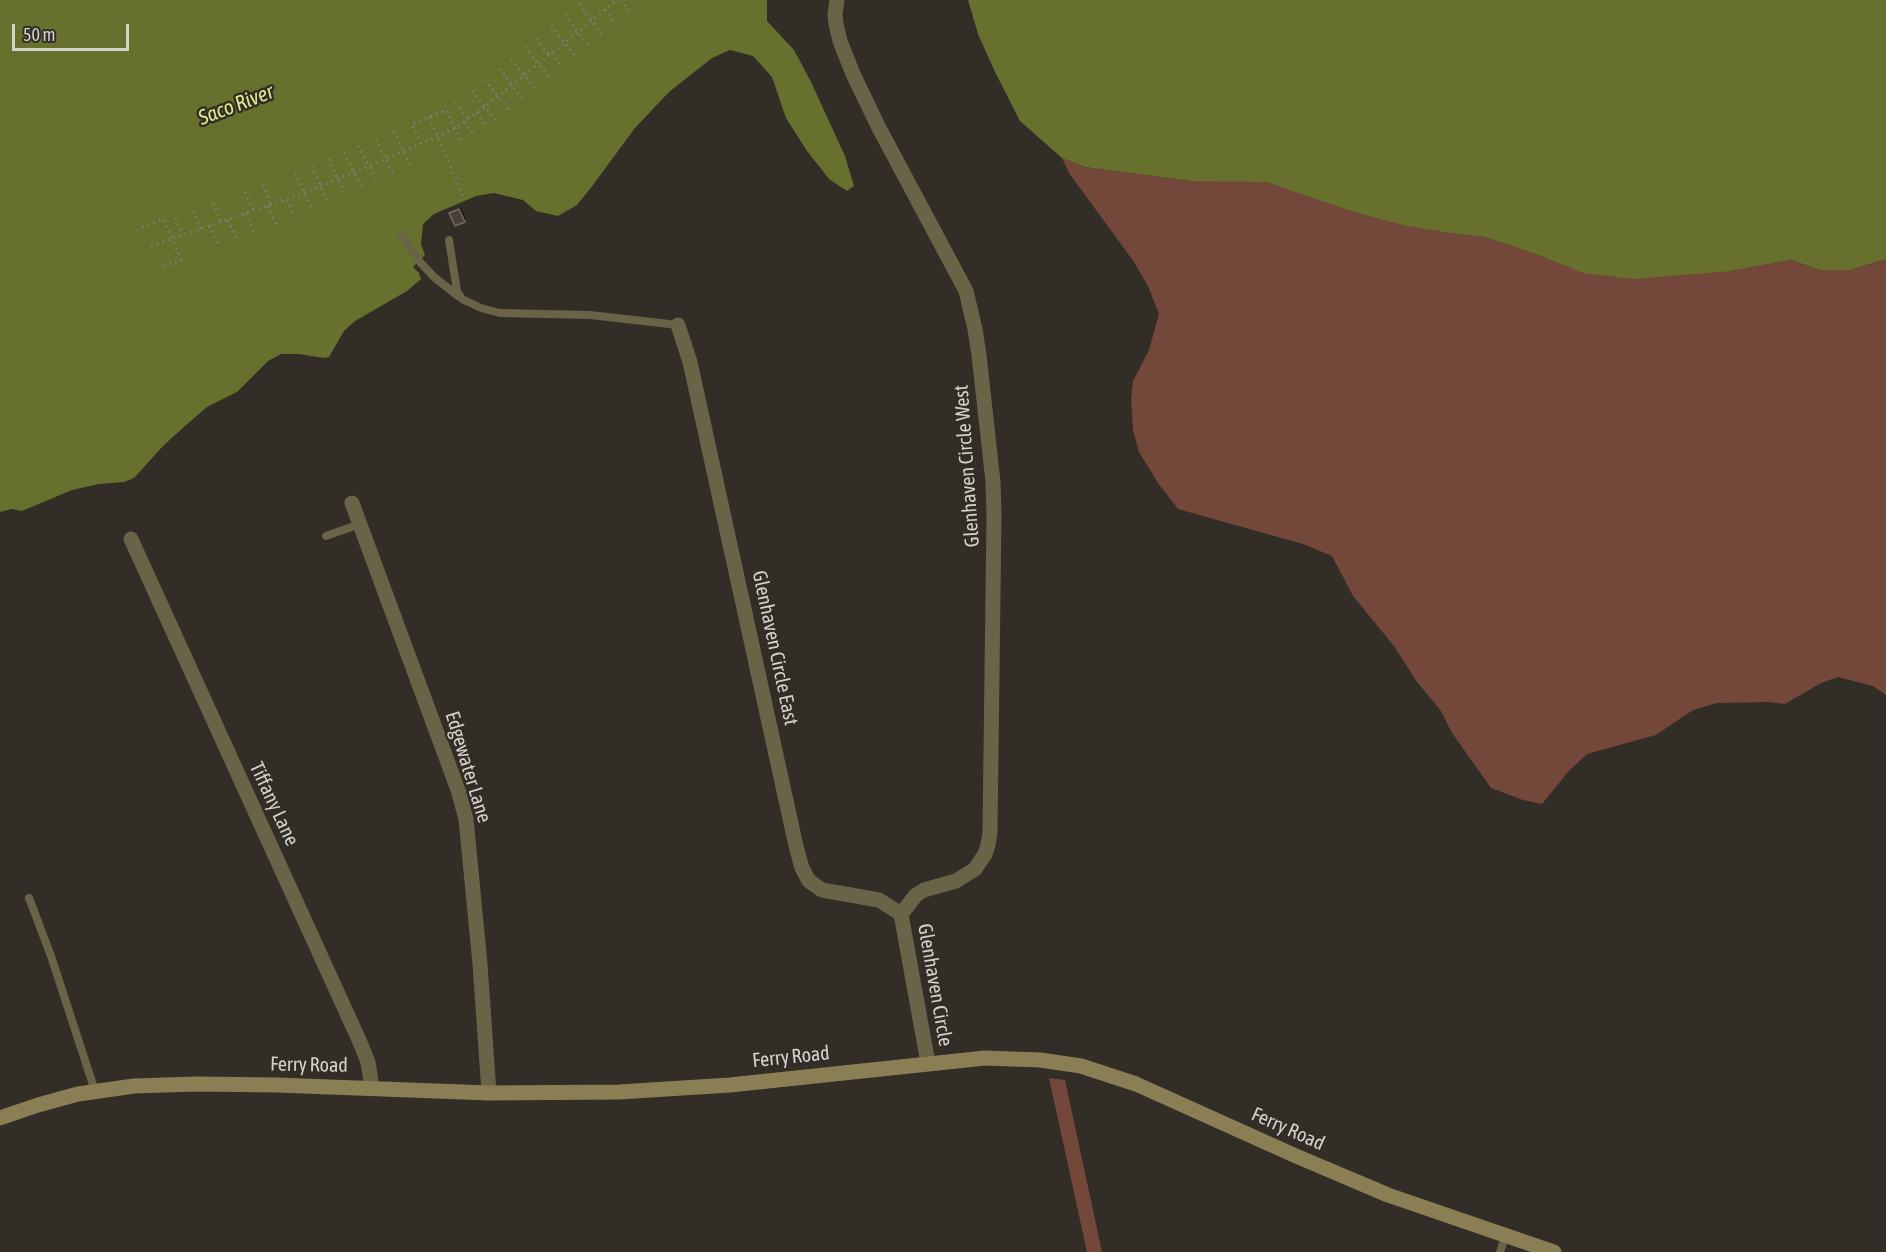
<!DOCTYPE html>
<html>
<head>
<meta charset="utf-8">
<style>
  body { margin:0 }
  #map { position:relative; width:1886px; height:1252px; overflow:hidden; background:#322d26; font-family:"Asap Condensed",sans-serif }
  canvas { display:block }
  .scale { position:absolute; left:12px; top:24px; width:117px; height:27px; box-sizing:border-box; border:3px solid #d5d1cd; border-top:0; padding-left:8px; font-size:18px; line-height:21px; white-space:nowrap; color:#d5d1cd; -webkit-text-stroke:4px #322d26; paint-order:stroke }
</style>
</head>
<body>
<div id="map">
<canvas width="1886" height="1252"></canvas>
<div class="scale">50 m</div>
</div>
<script>
const g = document.querySelector('canvas').getContext('2d');
g.lineJoin = 'round';
function paint(path, color) { g.fillStyle = color; g.fill(path, 'evenodd'); }
const toPath = rows => new Path2D(rows.map(r => 'M' + r).join(''));
function trace(path, color, width, dash) { g.strokeStyle = color; g.lineWidth = width; g.lineCap = dash ? 'butt' : 'round'; g.setLineDash(dash || []); g.stroke(path); }
function drawText(font, color, halo, rows, align = 'center') {
  g.font = font + ' "Asap Condensed",sans-serif'; g.lineWidth = 5; g.setLineDash([]); g.textBaseline = 'middle'; g.strokeStyle = halo; g.fillStyle = color; for (const [text, x, y, turn = 0] of rows) {
    g.save(); g.translate(x, y); g.rotate((+turn || 0) * Math.PI / 180); g.textAlign = isNaN(turn) ? turn : align; if (halo) g.strokeText(text, 0, 0); g.fillText(text, 0, 0); g.restore();
  }
}
paint(toPath([
  [1062,158,1085,167,1191,181,1267,181,1350,211,1457,234,1485,237,1544,257,1731,271,1791,260,1820,270,1850,270,1886,259,1886,695,1873,686,1838,677,1821,683,1785,704,1768,702,1717,703,1693,710,1656,735,1587,754,1568,772,1542,804,1523,800,1491,788,1452,733,1441,711,1417,682,1394,646,1353,596,1332,556,1303,544,1178,509,1158,483,1139,452,1133,430,1131,399,1133,381,1149,350,1159,314,1148,286,1134,262,1069,173],
  [1049,1078,1065,1080,1102,1252,1087,1252]
]), '#73483a');
paint(toPath([
  [0,0,767,0,767,21,794,50,811,82,845,156,854,186,847,191,829,179,807,151,786,118,772,77,753,56,730,50,712,58,669,92,635,128,590,189,577,205,558,216,536,211,523,200,494,193,476,196,434,214,423,224,421,244,425,255,413,267,419,273,421,279,407,291,355,321,344,331,329,357,324,358,299,354,281,354,268,361,237,392,207,407,185,426,163,446,134,478,124,482,99,484,72,490,22,511,12,509,0,512],
  [968,0,1886,0,1886,259,1850,270,1820,270,1791,260,1731,271,1634,279,1583,273,1544,257,1485,237,1457,234,1403,225,1350,211,1267,182,1191,181,1085,167,1062,158,1020,121,995,72,978,34]
]), '#68702d');
paint(toPath([
  [461,208,466,218,464,220,453,212]
]), '#0007');
const building = toPath([
  [459,209,465,222,455,226,449,213,459,209]
]);
paint(building, '#48403a');
trace(building, '#746b65', 1.5);
trace(toPath([
  [621,0,631,13],
  [579,4,603,36],
  [605,10,616,25],
  [565,15,589,47],
  [551,26,576,57],
  [536,39,549,55],
  [525,47,550,78],
  [552,53,563,68],
  [511,59,536,90],
  [499,69,523,100],
  [485,80,510,111],
  [472,91,497,121],
  [455,103,468,119],
  [477,113,488,127],
  [429,117,464,198],
  [464,122,475,136],
  [394,131,411,167],
  [376,139,394,175],
  [421,144,412,124,446,110,455,128,461,145],
  [358,146,378,182],
  [344,153,363,189],
  [328,159,346,196],
  [312,166,328,204],
  [295,173,313,210],
  [263,185,271,205],
  [245,192,254,210],
  [287,200,295,217],
  [213,203,221,222],
  [268,206,276,224],
  [193,211,201,229],
  [246,213,254,233],
  [175,218,183,235],
  [228,220,237,239],
  [210,225,219,246],
  [142,227,163,219,172,238,181,260,161,268],
  [151,246,304,193,437,137,455,128,485,107,617,0]
]), '#807c76', 3, [1.5, 4.5]);
trace(toPath([
  [401,235,419,261,434,277,458,296],
  [449,240,457,291,462,299,481,308,500,313,590,315,678,325],
  [326,536,360,524],
  [29,898,51,956,95,1091],
  [1500,1252,1506,1235]
]), '#696348', 8);
trace(toPath([
  [837,0,835,14,836,24,840,41,853,74,878,126,966,291,975,329,979,355,993,482,994,515,990,832,988,845,985,854,975,869,956,881,924,890,916,895,901,914],
  [678,325,690,362,796,846,802,868,809,881,822,890,879,900,901,914],
  [352,503,444,752,458,790,466,819,480,964,489,1093],
  [131,539,359,1040,368,1062,372,1088],
  [901,914,928,1063]
]), '#696348', 15);
trace(toPath([
  [0,1118,38,1105,78,1094,134,1086,196,1084,277,1085,489,1093,619,1092,730,1085,985,1058,1040,1060,1081,1066,1136,1084,1296,1156,1388,1195,1554,1252]
]), '#8a7f54', 15);
drawText('20px', '#d5d1cd', '#322d26', [
  ["Glenhaven Circle West",967,466,-94],
  ["Glenhaven Circle East",775,648,78],
  ["Edgewater Lane",468,767,73],
  ["Tiffany Lane",274,804,65],
  ["Glenhaven Circle",935,985,80],
  ["Ferry Road",791,1057,-6],
  ["Ferry Road",309,1065,1],
  ["Ferry Road",1288,1129,24]
]);
drawText('italic 21px', '#deea8a', '#322d26', [
  ["Saco River",236,105,-21]
]);
</script>
</body>
</html>
